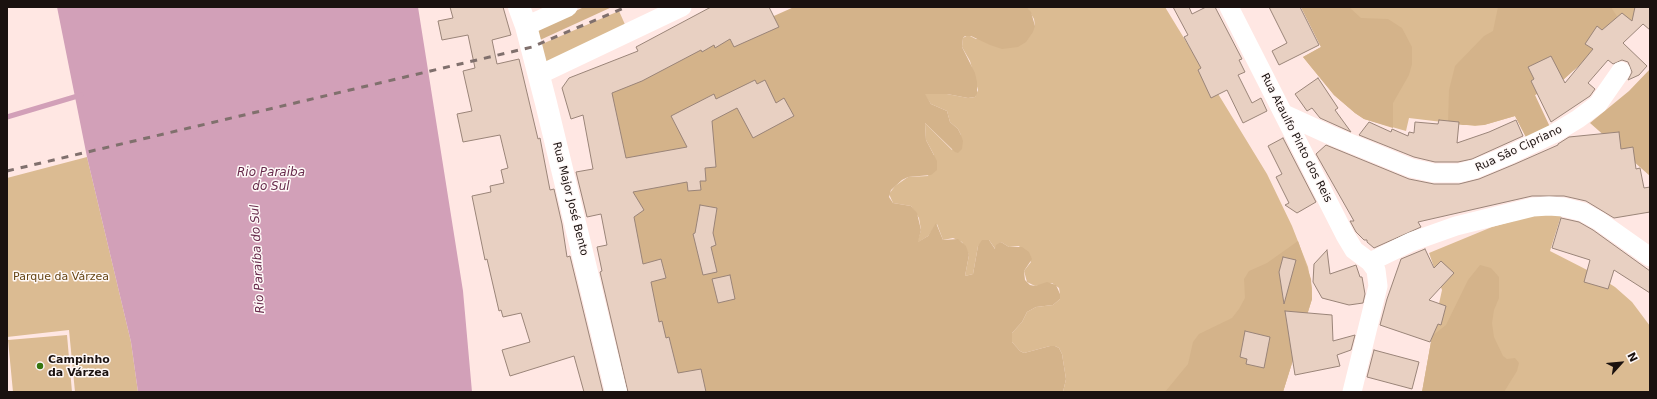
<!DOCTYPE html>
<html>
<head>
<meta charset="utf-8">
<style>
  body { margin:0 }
  #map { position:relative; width:1657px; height:399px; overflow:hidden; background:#ffe7e3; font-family:"DejaVu Sans",sans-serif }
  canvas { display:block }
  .frame { position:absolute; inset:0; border:8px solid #1a110f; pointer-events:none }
  .north { position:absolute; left:1601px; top:343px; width:40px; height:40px; -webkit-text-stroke:3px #fff9f8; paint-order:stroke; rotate:63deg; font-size:11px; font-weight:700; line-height:16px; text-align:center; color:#1a110f }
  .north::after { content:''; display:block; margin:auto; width:14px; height:18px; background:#1a110f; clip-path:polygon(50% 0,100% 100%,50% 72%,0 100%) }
</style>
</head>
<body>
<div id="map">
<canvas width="1657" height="399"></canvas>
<div class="frame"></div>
<div class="north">N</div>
</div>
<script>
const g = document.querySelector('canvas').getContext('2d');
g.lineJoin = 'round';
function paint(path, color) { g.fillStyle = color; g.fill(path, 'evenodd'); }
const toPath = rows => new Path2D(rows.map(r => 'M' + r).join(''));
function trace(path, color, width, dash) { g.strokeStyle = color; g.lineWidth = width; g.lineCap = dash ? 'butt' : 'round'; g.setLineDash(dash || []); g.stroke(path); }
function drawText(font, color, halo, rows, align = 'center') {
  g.font = font + ' "DejaVu Sans",sans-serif'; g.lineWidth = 3; g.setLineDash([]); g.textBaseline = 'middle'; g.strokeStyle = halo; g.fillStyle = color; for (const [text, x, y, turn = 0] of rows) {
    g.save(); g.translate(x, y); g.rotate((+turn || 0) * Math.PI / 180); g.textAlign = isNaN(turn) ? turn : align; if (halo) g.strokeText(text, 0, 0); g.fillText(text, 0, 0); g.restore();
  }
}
paint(toPath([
  [1027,7,1165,7,1267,174,1292,226,1308,267,1312,288,1312,299,1283,392,1063,392,1066,379,1062,354,1059,348,1055,346,1050,346,1024,353,1020,351,1012,342,1012,333,1022,322,1027,312,1036,307,1053,305,1060,299,1060,294,1059,288,1052,283,1035,286,1027,282,1024,271,1031,262,1019,246,1009,247,1001,242,996,250,989,240,978,246,973,274,965,276,969,255,962,242,953,238,943,240,937,224,928,236,917,243,921,230,919,218,911,206,893,203,889,194,895,186,908,177,928,176,934,155,926,140,925,123,952,150,961,135,958,129,950,122,947,111,931,104,924,94,947,94,968,98,975,97,978,90,970,61,962,47,963,38,968,35,976,39,1035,26,1034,19],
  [1301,7,1650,7,1644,22,1623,26,1564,79,1535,95,1527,139,1515,116,1484,125,1475,126,1409,118,1406,131,1364,119,1355,113,1334,95,1303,57,1321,47],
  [619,11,627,29,541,65,535,47],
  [87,157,131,342,138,392,75,392,69,330,7,337,7,178],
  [1541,213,1561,216,1550,251,1593,273,1615,287,1632,302,1650,326,1650,392,1422,392,1433,331,1442,290,1429,253,1492,227],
  [67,335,72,392,13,392,8,340]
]), '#dbbb92');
paint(toPath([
  [584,7,612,7,540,40,536,30],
  [794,7,1027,7,1031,12,1035,26,1033,32,1026,42,1018,47,1002,49,990,45,971,36,965,36,963,38,962,47,975,73,977,82,977,94,975,97,968,98,947,94,925,94,931,104,947,111,950,122,958,129,961,135,963,141,962,149,958,153,955,152,925,123,926,140,937,161,937,170,931,175,908,177,902,180,891,190,889,197,893,203,911,206,917,213,921,230,918,242,928,236,936,223,943,240,958,239,966,246,969,255,965,276,973,274,978,246,982,240,989,240,995,249,996,245,1001,242,1009,247,1022,247,1029,252,1032,259,1024,271,1025,280,1030,285,1035,286,1047,282,1056,285,1060,294,1060,299,1053,305,1036,307,1027,312,1022,322,1012,333,1012,342,1020,351,1024,353,1050,346,1055,346,1059,348,1062,354,1066,379,1063,392,675,392,597,95],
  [1301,7,1349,7,1361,18,1388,19,1402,28,1412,47,1412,64,1409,75,1393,103,1393,128,1364,119,1355,113,1334,95,1303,57,1321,47],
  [1498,7,1611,7,1623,26,1564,79,1535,95,1550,127,1527,139,1515,116,1484,125,1463,125,1448,123,1449,90,1455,66,1484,36,1493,31],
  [1650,69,1650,176,1590,123,1629,91],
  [1298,241,1311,279,1312,299,1283,392,1165,392,1188,364,1193,342,1199,334,1232,318,1239,309,1245,298,1244,279,1249,271,1267,263],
  [1480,265,1491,268,1499,277,1499,298,1494,310,1492,323,1494,337,1503,356,1507,359,1515,358,1519,363,1517,371,1504,392,1422,392,1432,336,1446,325,1468,280]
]), '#d4b38a');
paint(toPath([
  [57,7,418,7,463,291,472,392,138,392,131,342,87,157]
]), '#d2a0b8');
trace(toPath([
  [7,117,81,95]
]), '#d2a0b8', 5);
const building = toPath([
  [450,7,503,7,511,35,492,40,497,64,519,59,538,139,540,138,550,190,554,189,562,224,567,257,570,256,603,392,584,392,574,356,510,376,502,350,530,342,521,313,503,317,501,310,499,311,487,259,485,260,472,196,491,192,490,186,504,183,501,170,508,168,500,135,463,142,457,114,472,111,463,71,475,68,468,35,442,40,438,21,453,18,450,7],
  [711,7,769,7,779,27,734,47,730,39,715,48,714,45,702,52,701,50,642,81,612,93,626,158,687,147,671,116,714,94,716,99,755,80,757,84,765,80,776,103,784,98,794,116,753,138,737,108,712,121,716,167,705,168,706,181,700,181,701,190,688,191,687,182,633,192,644,210,634,217,643,264,661,259,666,278,651,282,659,322,662,321,666,338,669,337,678,373,701,369,706,392,628,392,600,272,602,271,597,247,607,245,601,214,587,217,576,172,593,169,583,115,571,119,562,88,569,78,638,51,636,47,711,7],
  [1173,7,1189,7,1192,14,1206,7,1215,7,1242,59,1239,60,1245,72,1238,75,1252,103,1261,98,1267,111,1243,123,1227,90,1211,98,1198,70,1201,68,1184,37,1188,35,1173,7],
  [1269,7,1300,7,1319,45,1279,65,1272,51,1287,43,1269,7],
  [1635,7,1650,7,1650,30,1643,24,1623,43,1647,66,1639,75,1628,80,1632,72,1628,62,1622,60,1613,64,1608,60,1588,83,1595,89,1590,96,1551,122,1531,81,1534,79,1528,67,1551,56,1565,83,1593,49,1585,44,1597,26,1602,30,1622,13,1632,21,1635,7],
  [1318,78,1338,108,1335,110,1351,132,1320,118,1312,108,1307,111,1295,94,1318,78],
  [1439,120,1459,122,1457,143,1489,132,1516,120,1523,136,1472,159,1458,162,1435,162,1414,157,1359,135,1369,122,1391,132,1392,129,1408,136,1409,132,1414,133,1415,122,1438,124,1439,120],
  [1619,132,1621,149,1633,147,1636,169,1640,168,1644,188,1650,187,1650,212,1614,218,1586,201,1564,196,1532,196,1418,222,1421,227,1374,248,1367,242,1367,240,1364,240,1356,232,1350,221,1354,221,1316,154,1326,145,1409,179,1434,184,1459,184,1479,179,1515,164,1558,145,1558,144,1569,137,1619,132],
  [1283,138,1316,202,1297,213,1285,205,1289,203,1276,177,1282,174,1268,146,1283,138],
  [700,205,717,208,713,233,716,245,711,247,717,272,703,275,693,234,695,233,700,205],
  [1561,218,1579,222,1593,230,1650,271,1650,293,1614,270,1608,289,1584,282,1590,260,1552,248,1561,218],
  [1425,249,1434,268,1441,261,1454,273,1429,300,1446,306,1441,325,1438,324,1430,342,1380,325,1387,299,1401,259,1425,249],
  [1327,250,1330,274,1356,265,1360,277,1362,277,1365,294,1363,303,1349,305,1322,298,1313,282,1314,264,1327,250],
  [1283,257,1296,260,1284,304,1279,272,1283,257],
  [730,275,735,299,718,303,712,279,730,275],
  [1285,311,1332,315,1333,341,1355,335,1351,350,1337,355,1340,366,1295,375,1285,311],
  [1245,331,1270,337,1264,368,1246,364,1247,359,1240,357,1245,331],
  [1374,350,1419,362,1412,389,1367,377,1374,350]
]);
paint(building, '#e8d0c2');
trace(building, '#9a8478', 1);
trace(toPath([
  [1229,7,1345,235,1354,250,1370,262,1376,270,1378,286,1352,392],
  [526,26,568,7],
  [539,75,682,7],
  [1284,114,1330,135,1411,168,1434,173,1459,173,1475,169,1511,154,1555,133,1578,119,1598,104,1621,71],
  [1370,262,1411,242,1456,226,1533,207,1549,206,1563,207,1583,212,1599,221,1650,257]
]), '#fff', 19);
trace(toPath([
  [519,7,526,26,546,103,616,392]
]), '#fff', 22);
trace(toPath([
  [7,171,532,47,626,7]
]), '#80706d', 3, [7, 7]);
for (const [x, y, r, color] of [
  [40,366,4,"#377610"]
]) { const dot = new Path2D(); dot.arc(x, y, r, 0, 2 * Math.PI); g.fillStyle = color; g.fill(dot); trace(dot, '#fff9f8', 1.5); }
drawText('11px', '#1a110f', '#fff9f8', [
  ["Rua Ataulfo Pinto dos Reis",1296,138,63],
  ["Rua São Cipriano",1519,149,-25],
  ["Rua Major José Bento",570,199,76]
]);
drawText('11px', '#664514', '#fff9f8', [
  ["Parque da Várzea",61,277]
]);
drawText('bold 11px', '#1a110f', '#fff9f8', [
  ["Campinho",48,360],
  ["da Várzea",48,373]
], 'left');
drawText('italic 12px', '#66294a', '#fff9f8', [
  ["Rio Paraiba",271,173],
  ["do Sul",271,187],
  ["Rio Paraíba do Sul",258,259,-93]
]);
</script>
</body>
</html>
